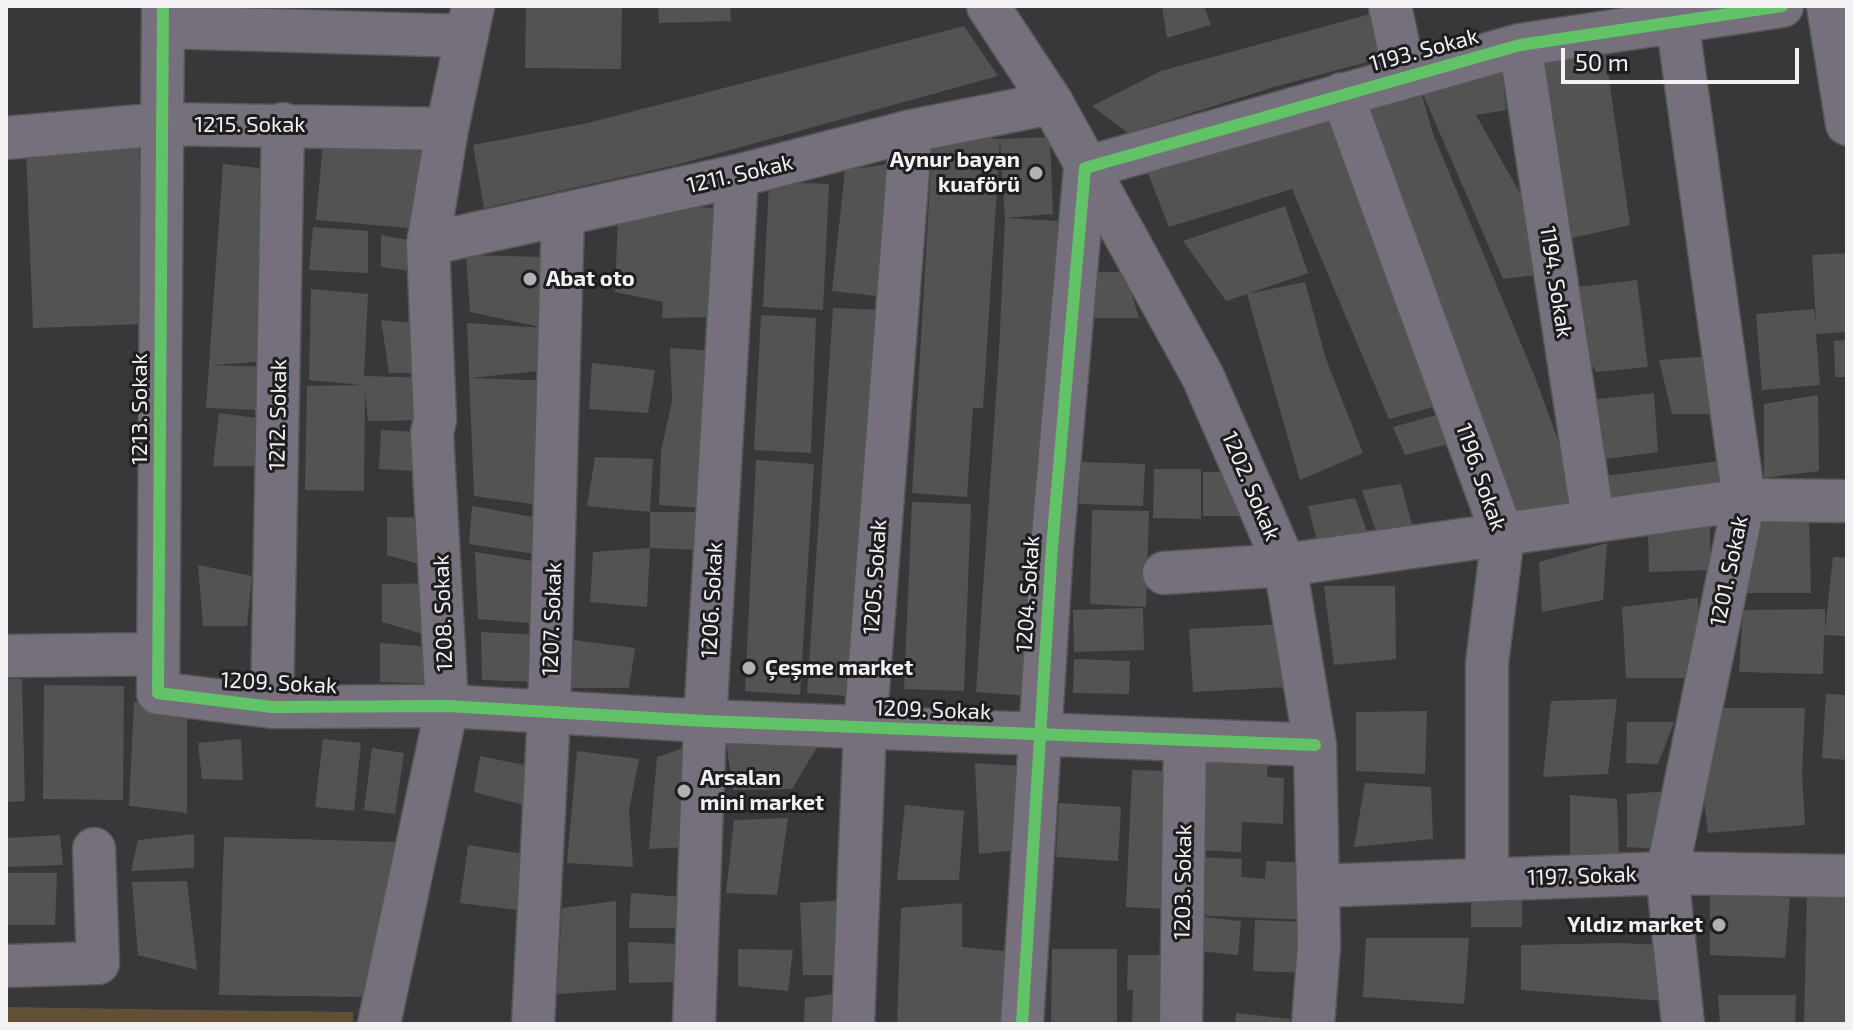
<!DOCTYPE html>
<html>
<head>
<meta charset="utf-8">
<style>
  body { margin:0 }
  #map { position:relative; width:1853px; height:1030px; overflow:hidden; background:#383739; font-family:"Exo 2",sans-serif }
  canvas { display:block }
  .frame { position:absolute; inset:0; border:8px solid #f3f1f4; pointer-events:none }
  .scale { position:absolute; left:1561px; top:48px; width:238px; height:36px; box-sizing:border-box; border:4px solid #f3f1f4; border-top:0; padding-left:10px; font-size:24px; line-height:28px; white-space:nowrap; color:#f3f1f4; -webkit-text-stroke:6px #1e1d1f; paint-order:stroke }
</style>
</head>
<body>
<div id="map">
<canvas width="1853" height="1030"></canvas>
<div class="frame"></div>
<div class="scale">50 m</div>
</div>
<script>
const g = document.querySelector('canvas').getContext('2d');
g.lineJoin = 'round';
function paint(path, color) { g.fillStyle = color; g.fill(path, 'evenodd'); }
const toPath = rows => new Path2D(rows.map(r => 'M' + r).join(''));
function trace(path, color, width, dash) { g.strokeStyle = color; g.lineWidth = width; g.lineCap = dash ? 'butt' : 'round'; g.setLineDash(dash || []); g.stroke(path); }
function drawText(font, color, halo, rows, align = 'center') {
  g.font = font + ' "Exo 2",sans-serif'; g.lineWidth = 6; g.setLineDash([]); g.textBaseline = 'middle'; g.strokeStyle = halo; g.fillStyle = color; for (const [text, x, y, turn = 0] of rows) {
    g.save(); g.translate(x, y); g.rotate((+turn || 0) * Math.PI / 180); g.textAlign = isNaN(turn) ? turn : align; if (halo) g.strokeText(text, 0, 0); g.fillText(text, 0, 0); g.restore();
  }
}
paint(toPath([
  [6,1007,196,1010,353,1012,353,1024,6,1024]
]), '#625036');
paint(toPath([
  [526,6,622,6,621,69,525,68],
  [658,6,730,6,731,21,659,23],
  [1162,6,1204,6,1211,25,1167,38],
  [1374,13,1386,57,1274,87,1128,133,1092,106,1161,71],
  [964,26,998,76,676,165,484,208,473,145,588,123],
  [1605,51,1630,225,1568,239,1541,60],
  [1502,71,1506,110,1476,115,1530,211,1536,275,1503,279,1419,85],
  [1419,85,1433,134,1535,377,1571,476,1575,511,1516,525,1492,443,1471,396,1362,102],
  [1328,115,1437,406,1389,419,1292,189,1169,227,1145,166],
  [933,132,1000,139,1050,137,1053,214,1005,218,1058,221,1028,696,976,692,999,352,1005,218,1000,139,983,408,973,408,967,497,912,493],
  [323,143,427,152,420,229,316,220],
  [139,144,146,324,33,328,26,149],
  [896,163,885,297,832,291,845,170],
  [223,164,266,169,268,361,213,365,266,367,265,410,206,408],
  [769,182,829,184,823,310,763,307],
  [667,204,720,209,713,317,662,318,663,302,615,292,618,215],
  [1285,206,1308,273,1247,294,1305,282,1326,359,1363,453,1300,480,1247,294,1226,301,1183,241],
  [313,227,368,231,368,273,309,270],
  [381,235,428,244,429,273,381,267],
  [1847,253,1847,332,1816,334,1820,385,1762,390,1756,314,1814,309,1816,322,1812,255],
  [466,255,544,257,549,370,470,378,559,381,555,507,474,496,467,323,545,328,470,312],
  [1090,272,1125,272,1139,318,1090,318],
  [1637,280,1648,367,1596,372,1577,340,1569,288],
  [311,289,368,294,364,376,434,378,435,420,368,421,365,392,364,491,305,490,307,386,362,385,309,380],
  [833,308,883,310,858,697,807,693],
  [761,315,816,318,811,453,754,450],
  [381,320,417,323,419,373,389,373],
  [1847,340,1847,377,1835,377,1834,341],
  [670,348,717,351,703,508,659,505,661,451,672,401],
  [1712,356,1711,414,1672,414,1659,360],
  [592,363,655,370,648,413,589,409],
  [1654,393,1658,452,1599,460,1590,400],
  [1818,395,1819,471,1764,478,1764,404],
  [219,413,264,419,261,466,213,466],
  [1440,414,1453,443,1405,455,1393,427],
  [381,430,432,433,430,472,379,469],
  [595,457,653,459,650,512,697,512,700,550,650,548,650,512,587,506],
  [756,460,814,464,800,695,745,691],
  [1728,460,1734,492,1610,505,1605,476],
  [1081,462,1145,464,1143,506,1079,504],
  [1154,469,1201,469,1201,519,1153,518],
  [1203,472,1241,472,1255,516,1203,516],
  [1401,484,1414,532,1378,537,1362,490],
  [1355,498,1369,537,1319,548,1308,506],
  [912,502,971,504,964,691,904,689],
  [472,506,544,519,542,555,469,544],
  [1092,510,1149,511,1146,607,1090,604],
  [387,517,439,518,422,565,387,555],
  [1757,517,1809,520,1811,593,1747,593],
  [1710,527,1710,570,1649,572,1648,534],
  [1607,543,1603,600,1542,612,1539,562],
  [650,548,647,607,590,602,593,552],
  [475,552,539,562,543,624,478,619],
  [1833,557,1847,558,1847,636,1824,635,1823,674,1739,672,1743,610,1825,609,1825,630],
  [198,565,252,576,247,626,203,626],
  [442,583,436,638,382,622,382,584],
  [1324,586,1395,586,1396,659,1334,665],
  [1698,598,1698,678,1626,678,1622,607],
  [1143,608,1144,650,1074,652,1073,610],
  [1284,624,1288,687,1193,692,1189,629],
  [481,632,542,635,541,682,482,680],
  [574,640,635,648,629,688,569,688],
  [380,643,433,647,435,684,380,682],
  [1074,659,1130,661,1129,694,1073,693],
  [6,679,22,679,25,801,6,802],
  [44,685,124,686,123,800,43,799],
  [1826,694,1847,695,1847,760,1822,758],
  [1617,699,1608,774,1543,777,1551,701],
  [134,702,187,707,187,813,129,806],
  [1718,708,1805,708,1802,773,1805,825,1708,833,1701,779],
  [1427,711,1425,774,1356,771,1356,712],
  [1627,722,1674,722,1658,764,1626,763],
  [241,739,243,780,202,779,198,743],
  [323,739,361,743,354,811,315,807],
  [726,742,820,742,792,789,733,790],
  [690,746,687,847,649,849,657,757],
  [372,748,404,753,395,814,364,810],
  [1204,749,1268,751,1267,777,1284,778,1283,824,1242,822,1241,852,1201,850],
  [577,751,639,759,629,810,633,867,567,863],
  [480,756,534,767,531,807,474,792],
  [975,763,1021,766,1018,850,979,854],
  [1132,770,1171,771,1167,909,1126,907],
  [1365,783,1431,787,1433,839,1354,847],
  [1670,791,1656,849,1627,847,1627,794],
  [1570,795,1617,799,1619,855,1570,855],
  [1059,803,1121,807,1118,861,1056,857],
  [905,805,964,811,959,880,897,880],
  [788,818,777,895,726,893,734,820],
  [194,834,194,868,131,871,138,840],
  [60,835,63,865,6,867,6,838],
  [224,837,398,842,374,997,219,995],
  [468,845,543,857,526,911,460,903],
  [1196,857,1242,859,1241,877,1265,879,1266,861,1310,863,1308,920,1193,915],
  [6,873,57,873,55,925,6,925],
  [187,881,197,970,138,955,132,882],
  [631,893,685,897,687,928,629,928],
  [1471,893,1522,893,1522,927,1471,927],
  [1710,893,1790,898,1785,958,1710,955],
  [1807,893,1847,897,1847,1024,1804,1024],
  [843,900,838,975,803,975,800,903],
  [616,901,616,990,557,994,562,908],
  [962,903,962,947,1013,952,1010,1024,897,1024,901,908],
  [1193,916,1241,921,1238,955,1187,950],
  [1255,920,1309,922,1308,973,1253,971],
  [1366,938,1469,938,1464,1004,1363,997],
  [628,942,682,944,679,982,629,983],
  [1617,943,1663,945,1663,1001,1521,990,1521,945],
  [738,949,793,950,788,991,738,986],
  [1052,949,1117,949,1117,1024,1051,1024],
  [1128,955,1167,955,1166,1024,1132,1024,1133,990,1127,990],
  [839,993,839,1024,804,1024,805,998],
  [1718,995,1796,995,1795,1024,1720,1024],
  [1236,1013,1290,1019,1289,1024,1235,1024]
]), '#545354');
const minor = toPath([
  [163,6,158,693,272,707,447,706,705,721,1315,745],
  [988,6,1052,103,1203,377,1285,565,1315,745,1319,946,1313,1024],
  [1390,6,1405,76],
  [1828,6,1847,124],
  [1677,20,1744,500,1667,873,1683,1024],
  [163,27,467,36],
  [1520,45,1593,519],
  [1342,94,1503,536,1487,663,1487,880],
  [6,138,163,124,447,129],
  [428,244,737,176,911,131,1052,103],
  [1164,573,1285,565,1744,500,1847,501],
  [6,656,158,654],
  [272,707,283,124],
  [1318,886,1667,873,1847,876],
  [6,966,98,963,94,849],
  [379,1024,447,706,432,433,435,420,428,244,447,129,473,6],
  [533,1024,549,713,563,214],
  [694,1024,705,721,737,176],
  [853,1024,865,728,911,131],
  [1022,1024,1052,547,1085,168,1520,45,1782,6],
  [1181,1024,1185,740]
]);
trace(minor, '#565557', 45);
trace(minor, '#75707b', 42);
trace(toPath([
  [163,6,158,693,272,707,447,706,705,721,1315,745],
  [1022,1024,1052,547,1085,168,1520,45,1782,6]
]), '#61c268', 12);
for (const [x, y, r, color] of [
  [1036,173,8,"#b2b0b3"],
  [530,279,8,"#b2b0b3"],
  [749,668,8,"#b2b0b3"],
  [684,791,8,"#b2b0b3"],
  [1719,925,8,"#b2b0b3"]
]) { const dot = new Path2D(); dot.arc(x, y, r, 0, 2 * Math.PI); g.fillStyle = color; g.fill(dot); trace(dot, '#1e1d1f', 3); }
drawText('22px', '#f3f1f4', '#1e1d1f', [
  ["1193. Sokak",1424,50,-15],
  ["1215. Sokak",250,125],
  ["1211. Sokak",740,174,-13],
  ["1194. Sokak",1556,282,81],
  ["1213. Sokak",140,409,-90],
  ["1212. Sokak",278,415,-89],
  ["1196. Sokak",1481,477,71],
  ["1202. Sokak",1251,486,67],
  ["1201. Sokak",1729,571,-78],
  ["1205. Sokak",875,577,-86],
  ["1204. Sokak",1028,594,-86],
  ["1206. Sokak",712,600,-87],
  ["1208. Sokak",443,613,-92],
  ["1207. Sokak",552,619,-88],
  ["1209. Sokak",279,683,3],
  ["1209. Sokak",933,710,2],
  ["1197. Sokak",1582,876,-2],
  ["1203. Sokak",1183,882,-89]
]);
drawText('bold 22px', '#f3f1f4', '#1e1d1f', [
  ["Aynur bayan",1020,160,"right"],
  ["kuaförü",1020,185,"right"],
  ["Abat oto",546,279],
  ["Çeşme market",765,668],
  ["Arsalan",700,778],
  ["mini market",700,803],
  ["Yıldız market",1703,925,"right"]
], 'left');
</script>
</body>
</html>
